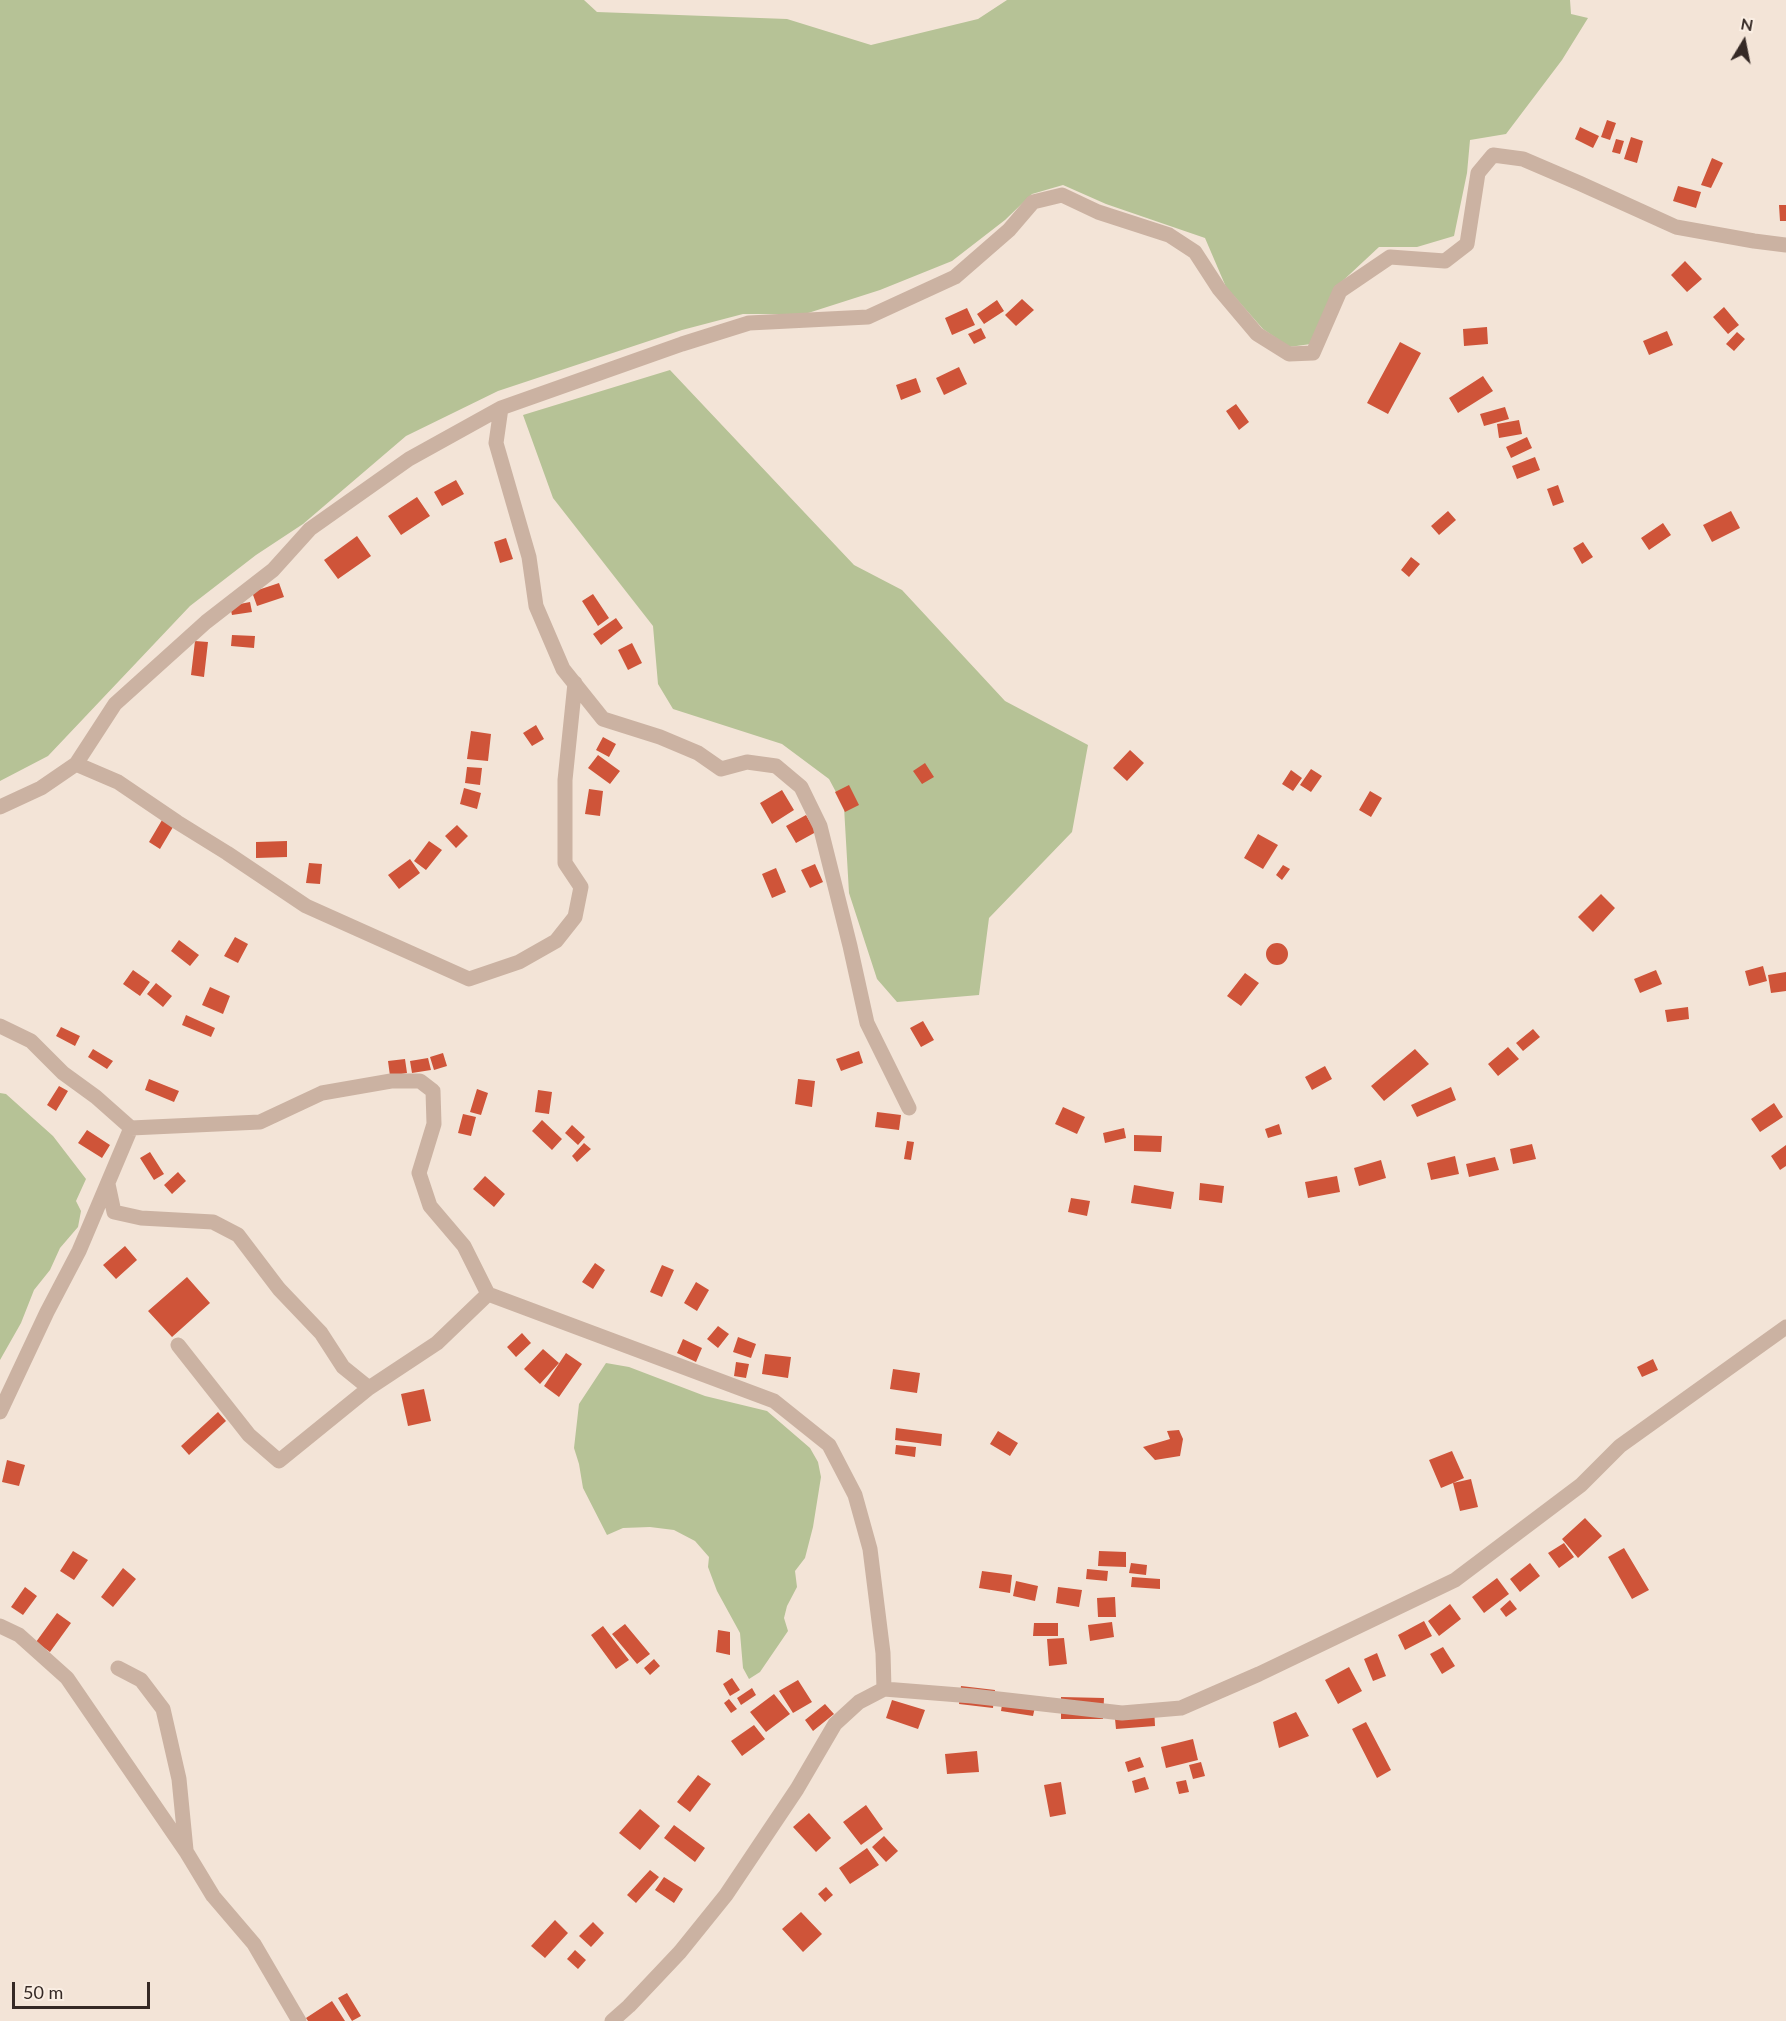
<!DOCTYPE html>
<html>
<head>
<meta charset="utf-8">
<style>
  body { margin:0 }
  #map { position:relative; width:1786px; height:2021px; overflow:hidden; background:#f3e4d7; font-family:Lato,sans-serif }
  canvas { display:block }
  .north { position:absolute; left:1714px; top:12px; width:60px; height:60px; -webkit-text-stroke:4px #faeee3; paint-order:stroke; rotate:10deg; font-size:16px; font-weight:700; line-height:24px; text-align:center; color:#352925 }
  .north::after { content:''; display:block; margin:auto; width:21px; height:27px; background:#352925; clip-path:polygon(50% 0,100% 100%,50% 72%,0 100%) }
  .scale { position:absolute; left:12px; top:1982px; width:138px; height:27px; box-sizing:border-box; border:3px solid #352925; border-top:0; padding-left:8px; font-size:18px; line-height:21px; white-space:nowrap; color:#352925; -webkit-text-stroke:4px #faeee3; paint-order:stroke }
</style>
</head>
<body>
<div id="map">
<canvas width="1786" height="2021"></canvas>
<div class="north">N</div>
<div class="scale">50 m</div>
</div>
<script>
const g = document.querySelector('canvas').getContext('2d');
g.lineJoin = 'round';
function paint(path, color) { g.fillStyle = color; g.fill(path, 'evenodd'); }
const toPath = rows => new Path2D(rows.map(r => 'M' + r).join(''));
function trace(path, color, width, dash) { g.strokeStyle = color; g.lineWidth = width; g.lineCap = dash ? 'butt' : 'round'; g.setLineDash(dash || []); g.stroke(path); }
paint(toPath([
  [0,0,584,0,597,12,787,19,871,45,978,19,1007,0,1570,0,1571,14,1588,18,1562,60,1506,134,1470,140,1467,173,1454,236,1417,247,1379,247,1335,288,1311,344,1289,347,1263,329,1226,287,1205,238,1106,204,1063,185,1032,194,1005,220,952,261,880,290,805,314,743,314,682,330,498,391,406,436,303,524,256,555,190,606,48,756,0,781],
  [670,370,854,565,902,590,1005,701,1088,745,1072,832,989,918,979,995,897,1002,877,979,849,893,844,807,829,779,782,744,673,709,658,684,653,626,553,498,523,415],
  [0,1093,6,1094,53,1136,86,1179,76,1201,81,1211,78,1227,60,1248,50,1270,34,1290,21,1323,0,1360],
  [606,1363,629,1367,705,1396,767,1411,810,1448,818,1462,821,1477,813,1527,805,1558,795,1571,797,1587,787,1606,784,1618,788,1631,760,1672,749,1679,743,1668,740,1633,717,1591,708,1567,709,1557,695,1541,674,1530,650,1527,623,1528,607,1535,583,1488,579,1464,574,1448,579,1404]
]), '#b6c296');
paint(toPath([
  [1607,120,1616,123,1610,140,1601,137],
  [1580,127,1599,136,1593,148,1575,139],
  [1631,137,1643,141,1637,163,1624,159],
  [1616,139,1624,141,1620,154,1612,152],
  [1712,158,1723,163,1711,188,1701,185],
  [1678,186,1701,192,1696,208,1673,201],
  [1779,205,1786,205,1786,221,1780,221],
  [1685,261,1702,279,1687,292,1671,275],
  [1022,299,1034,310,1016,326,1005,315],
  [997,300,1004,311,984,324,977,314],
  [1724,307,1739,325,1728,334,1713,317],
  [967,308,975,325,952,335,945,318],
  [1487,327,1488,344,1464,346,1463,329],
  [981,328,986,338,974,344,968,334],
  [1667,331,1673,345,1649,355,1643,341],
  [1737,332,1745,339,1734,351,1726,344],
  [1400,342,1421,353,1388,414,1367,403],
  [959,367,967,384,944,395,936,378],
  [1483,376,1493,391,1458,413,1449,398],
  [916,378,921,392,901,400,896,385],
  [1236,404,1249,422,1239,430,1226,411],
  [1505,407,1509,419,1484,426,1480,414],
  [1519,420,1522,434,1499,438,1497,424],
  [1527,437,1532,448,1511,458,1506,447],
  [1535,457,1540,470,1517,479,1512,466],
  [456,480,464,494,442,506,434,492],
  [1558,485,1564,502,1553,506,1547,489],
  [417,497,430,516,401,535,388,516],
  [1448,511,1456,520,1439,535,1431,526],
  [1731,511,1740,528,1712,542,1703,525],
  [1663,523,1671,535,1649,550,1641,538],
  [357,536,371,556,338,579,324,560],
  [506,538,513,559,500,563,494,542],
  [1583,542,1593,557,1582,564,1573,548],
  [1411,557,1420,564,1409,577,1401,570],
  [279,583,284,597,257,606,252,592],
  [593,594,609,618,598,626,582,601],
  [250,602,252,612,232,615,230,606],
  [616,618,623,628,601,645,593,634],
  [232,635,255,636,254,648,231,646],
  [195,641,208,642,204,677,191,675],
  [632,643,642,663,628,670,618,650],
  [536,725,544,739,532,746,523,733],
  [471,731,491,734,488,761,467,759],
  [603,737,616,744,609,757,596,750],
  [1130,750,1144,763,1127,781,1113,768],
  [598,755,620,771,610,784,588,768],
  [925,763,934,777,922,784,913,771],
  [467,767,482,768,480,785,465,783],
  [1311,769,1322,776,1311,792,1300,785],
  [1291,770,1302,778,1293,791,1282,784],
  [849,785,859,805,845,812,835,792],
  [464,788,481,793,477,809,460,804],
  [589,789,603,791,600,816,585,814],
  [782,790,794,810,772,824,760,803],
  [1370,791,1382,798,1371,817,1359,810],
  [806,815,816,832,796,843,786,826],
  [162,820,173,827,160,849,149,842],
  [457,825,468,836,456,848,445,836],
  [1258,834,1278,845,1263,869,1244,858],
  [287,841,287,857,256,858,256,842],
  [429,841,442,850,426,870,414,861],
  [410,859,420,873,399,889,388,875],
  [309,863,322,864,320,884,306,883],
  [815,864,823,882,810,888,801,870],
  [1283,865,1290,869,1282,880,1276,875],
  [776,868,786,892,772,898,762,874],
  [1601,894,1615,908,1593,932,1578,917],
  [235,937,248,944,238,963,224,956],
  [179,940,199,955,190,966,171,951],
  '1266 954a11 11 0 1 1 22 0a11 11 0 1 1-22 0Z',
  [1763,966,1767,981,1749,986,1745,971],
  [133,970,150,982,140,996,123,984],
  [1656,970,1662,984,1640,993,1634,979],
  [1786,972,1786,991,1771,993,1768,975],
  [1245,973,1259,983,1241,1006,1227,996],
  [156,983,172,996,163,1007,147,994],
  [210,987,230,996,223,1014,202,1005],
  [1688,1007,1689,1019,1667,1022,1665,1010],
  [186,1015,215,1028,211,1037,182,1025],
  [923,1021,934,1040,921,1047,910,1028],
  [61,1027,80,1036,75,1046,56,1036],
  [1533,1029,1540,1037,1523,1051,1516,1043],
  [1508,1047,1519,1059,1498,1076,1488,1064],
  [93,1049,113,1061,107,1069,88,1057],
  [1415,1049,1429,1064,1384,1101,1371,1086],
  [859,1051,863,1063,841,1071,836,1059],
  [443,1053,447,1066,434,1070,430,1057],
  [428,1058,431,1070,412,1073,410,1061],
  [405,1059,407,1073,390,1076,388,1061],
  [1325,1066,1332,1079,1312,1090,1305,1077],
  [149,1079,179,1091,174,1102,145,1090],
  [798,1079,815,1081,812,1107,795,1104],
  [59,1086,68,1091,56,1111,47,1105],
  [1451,1087,1456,1100,1417,1117,1411,1105],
  [477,1089,488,1093,481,1115,470,1112],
  [538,1090,552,1092,549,1114,535,1112],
  [1774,1103,1783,1117,1760,1132,1751,1119],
  [1063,1107,1085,1117,1077,1134,1055,1124],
  [877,1112,901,1115,899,1130,875,1127],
  [463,1114,476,1117,471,1136,458,1133],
  [542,1120,562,1139,552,1150,532,1131],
  [1279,1124,1282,1134,1268,1138,1265,1129],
  [572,1125,585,1137,578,1145,565,1133],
  [1124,1128,1126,1138,1105,1143,1103,1133],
  [87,1130,110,1145,102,1158,78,1143],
  [1134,1135,1162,1136,1161,1152,1134,1151],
  [907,1141,914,1142,911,1160,904,1159],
  [584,1143,591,1149,577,1162,572,1156],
  [1532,1144,1536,1159,1513,1164,1510,1149],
  [1786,1145,1786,1166,1780,1170,1771,1156],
  [150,1152,164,1174,154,1180,140,1158],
  [1455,1156,1459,1174,1431,1180,1427,1163],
  [1495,1157,1499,1170,1469,1177,1466,1164],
  [1381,1160,1386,1178,1359,1186,1354,1168],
  [178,1172,186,1181,172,1194,164,1185],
  [485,1176,505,1194,494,1207,473,1189],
  [1337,1176,1340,1192,1308,1198,1305,1182],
  [1200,1183,1224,1186,1222,1203,1199,1200],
  [1134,1185,1174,1192,1171,1209,1131,1203],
  [1071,1198,1090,1201,1087,1216,1068,1212],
  [125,1246,137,1260,116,1279,103,1265],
  [595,1263,605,1270,593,1289,582,1282],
  [662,1265,674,1270,662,1297,650,1292],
  [187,1277,210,1303,172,1337,148,1311],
  [696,1282,709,1290,697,1311,684,1303],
  [718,1326,729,1334,718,1348,707,1339],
  [522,1333,531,1343,516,1357,507,1347],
  [738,1337,756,1344,751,1358,733,1352],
  [683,1339,702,1348,696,1362,677,1353],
  [543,1349,559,1363,540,1384,524,1369],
  [566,1353,582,1364,559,1397,544,1386],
  [765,1354,791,1357,788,1378,762,1374],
  [1653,1359,1658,1370,1642,1377,1637,1367],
  [736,1362,749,1364,746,1378,734,1376],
  [893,1369,920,1373,917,1393,890,1389],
  [424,1389,431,1421,408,1426,401,1394],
  [218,1412,226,1421,189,1455,181,1446],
  [896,1428,942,1434,941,1446,895,1440],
  [1179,1430,1183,1439,1180,1456,1155,1460,1143,1447,1170,1439,1167,1431],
  [998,1431,1018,1443,1010,1456,990,1444],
  [896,1445,916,1447,915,1457,895,1454],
  [1452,1451,1464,1478,1453,1483,1471,1479,1478,1507,1460,1511,1453,1483,1441,1488,1429,1460],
  [7,1460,25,1465,19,1486,2,1482],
  [1585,1518,1602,1536,1578,1558,1562,1539],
  [1564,1543,1574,1557,1559,1568,1548,1553],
  [1624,1548,1649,1590,1632,1599,1608,1557],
  [73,1551,88,1560,74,1580,60,1571],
  [1099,1551,1126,1552,1126,1567,1098,1566],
  [1131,1563,1147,1565,1146,1575,1129,1573],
  [1530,1563,1540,1576,1520,1592,1510,1579],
  [123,1568,136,1579,113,1607,101,1597],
  [1087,1569,1108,1571,1107,1581,1086,1579],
  [982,1571,1012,1575,1010,1593,979,1588],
  [1132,1577,1160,1579,1160,1589,1131,1587],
  [1497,1578,1509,1594,1484,1613,1472,1597],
  [1016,1581,1038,1586,1035,1601,1013,1596],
  [25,1587,37,1596,23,1615,11,1607],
  [1058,1587,1082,1590,1079,1607,1056,1603],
  [1115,1597,1116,1617,1098,1617,1097,1598],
  [1510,1600,1517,1609,1506,1617,1500,1609],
  [1450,1604,1461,1619,1439,1636,1428,1621],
  [57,1613,71,1623,50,1652,36,1642],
  [1424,1621,1432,1636,1405,1650,1398,1635],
  [1112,1622,1114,1637,1090,1641,1088,1625],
  [1034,1623,1058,1623,1058,1636,1033,1636],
  [625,1624,650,1654,637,1664,612,1634],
  [603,1626,629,1660,616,1669,591,1635],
  [718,1630,730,1632,730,1655,716,1652],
  [1064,1638,1067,1664,1049,1666,1047,1639],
  [1443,1647,1455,1666,1442,1674,1430,1654],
  [1377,1653,1386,1676,1373,1681,1364,1659],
  [654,1659,660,1666,650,1675,644,1668],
  [1349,1667,1362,1691,1338,1704,1325,1680],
  [732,1678,740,1690,730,1696,723,1684],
  [798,1680,812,1702,793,1713,779,1691],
  [961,1686,995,1690,993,1708,959,1704],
  [752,1688,756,1695,741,1705,737,1698],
  [1004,1693,1037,1698,1033,1716,1001,1711],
  [774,1694,790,1714,766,1732,750,1712],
  [1061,1697,1104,1698,1103,1719,1061,1719],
  [729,1699,737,1709,731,1713,724,1703],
  [892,1700,925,1710,918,1729,886,1718],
  [825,1704,834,1714,813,1731,805,1720],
  [1154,1706,1155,1726,1116,1729,1114,1709],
  [1296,1712,1309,1736,1279,1748,1273,1722],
  [1366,1722,1391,1770,1377,1778,1352,1729],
  [754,1725,765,1739,742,1756,731,1741],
  [1193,1739,1198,1760,1166,1768,1161,1747],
  [977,1751,979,1772,947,1774,945,1754],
  [1140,1757,1144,1767,1128,1772,1125,1762],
  [1201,1762,1205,1776,1193,1779,1189,1765],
  [698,1775,711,1784,690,1812,677,1802],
  [1145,1777,1149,1789,1135,1793,1132,1781],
  [1186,1780,1189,1792,1179,1794,1176,1782],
  [1061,1782,1066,1814,1050,1817,1044,1785],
  [866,1805,883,1829,861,1845,843,1822],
  [640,1809,660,1826,640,1850,619,1833],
  [809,1813,831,1838,816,1852,793,1827],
  [674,1825,705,1848,695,1862,664,1838],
  [884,1836,898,1851,886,1862,872,1847],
  [867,1848,879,1865,850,1884,839,1868],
  [650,1870,659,1877,636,1903,627,1895],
  [664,1877,683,1889,674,1903,655,1890],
  [826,1887,833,1895,825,1902,818,1894],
  [801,1912,822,1934,803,1952,782,1929],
  [555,1920,568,1933,545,1958,531,1946],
  [593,1922,604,1933,591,1947,579,1936],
  [575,1950,586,1960,578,1969,567,1959],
  [347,1993,361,2016,352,2021,338,1998],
  [332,2001,345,2021,308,2021,306,2018]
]), '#cf5439');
trace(toPath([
  [501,408,496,443,529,557,536,606,563,669,603,719,660,737,698,753,721,769,747,762,776,766,801,787,820,826,850,946,867,1023,909,1108],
  [76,764,118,782,177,822,227,853,306,906,469,979,519,962,556,941,575,917,581,887,565,863,565,780,575,683],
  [0,807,41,788,76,764,115,704,206,622,273,570,310,529,409,459,501,408,682,344,749,323,868,317,955,277,1009,230,1033,202,1062,195,1098,212,1169,235,1195,252,1219,289,1257,334,1289,354,1313,353,1340,291,1390,257,1445,261,1467,244,1478,173,1493,155,1523,159,1579,183,1676,227,1754,241,1786,245],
  [0,1026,31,1041,63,1073,96,1097,131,1128,260,1122,322,1093,391,1081,420,1081,433,1091,434,1124,419,1173,430,1206,464,1246,488,1294,774,1401,829,1445,855,1495,870,1549,883,1653,884,1689],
  [108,1184,114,1212,141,1218,213,1222,238,1235,279,1289,321,1333,343,1367,369,1388],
  [178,1345,249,1435,279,1461,369,1388,437,1343,488,1294],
  [0,1412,47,1312,79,1251,131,1128],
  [0,1626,19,1635,67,1678,187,1853,213,1896,254,1944,299,2021],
  [118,1668,141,1680,163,1709,179,1779,186,1850],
  [612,2021,629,2006,680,1952,726,1895,797,1789,835,1724,859,1702,884,1689,972,1696,1122,1713,1181,1708,1259,1674,1455,1580,1581,1485,1620,1446,1786,1327]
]), '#cbb2a2', 15);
</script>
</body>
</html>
